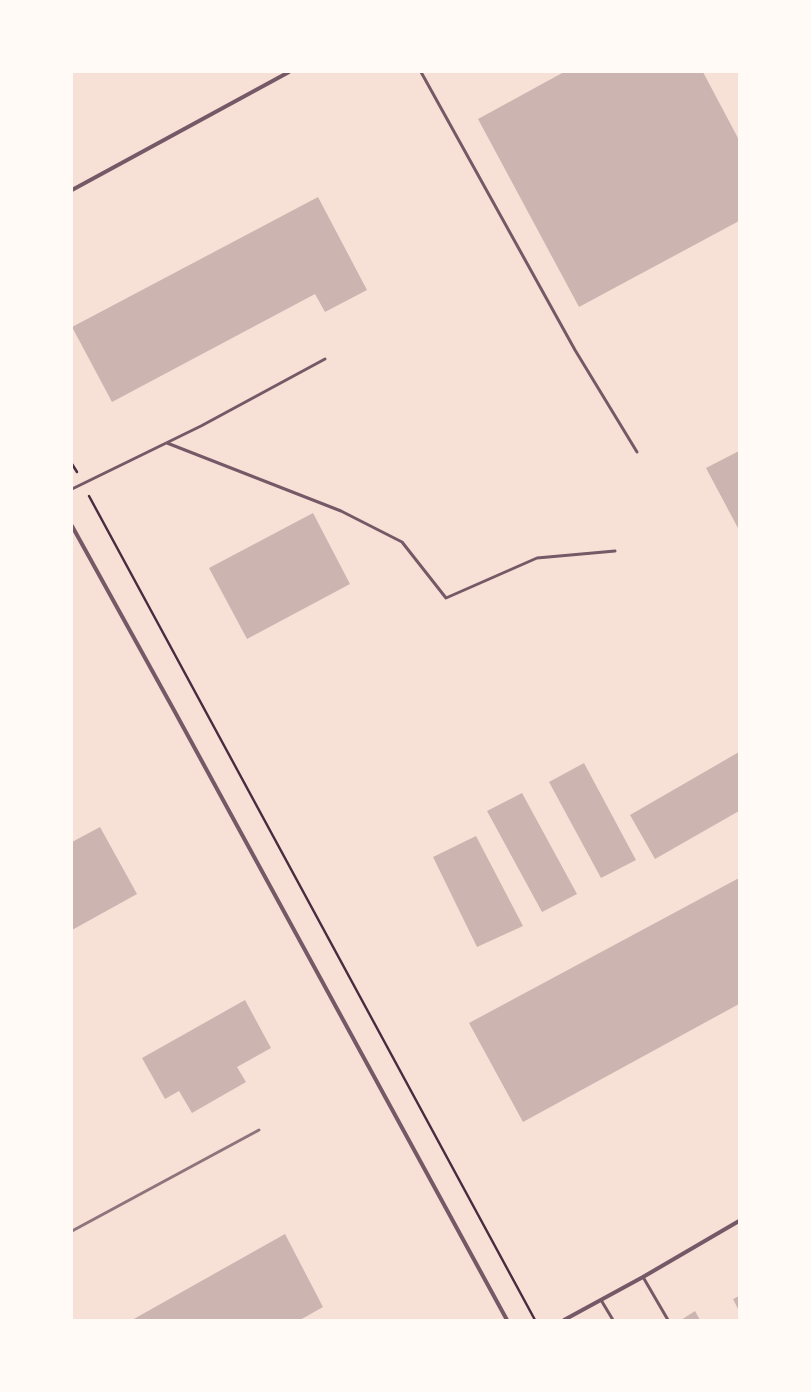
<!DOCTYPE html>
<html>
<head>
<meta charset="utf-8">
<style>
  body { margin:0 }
  #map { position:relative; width:811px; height:1392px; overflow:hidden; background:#f7e1d7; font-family:"Noto Serif",serif }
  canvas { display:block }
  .frame { position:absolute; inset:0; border:73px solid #fffaf5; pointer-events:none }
</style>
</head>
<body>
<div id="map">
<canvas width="811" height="1392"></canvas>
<div class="frame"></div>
</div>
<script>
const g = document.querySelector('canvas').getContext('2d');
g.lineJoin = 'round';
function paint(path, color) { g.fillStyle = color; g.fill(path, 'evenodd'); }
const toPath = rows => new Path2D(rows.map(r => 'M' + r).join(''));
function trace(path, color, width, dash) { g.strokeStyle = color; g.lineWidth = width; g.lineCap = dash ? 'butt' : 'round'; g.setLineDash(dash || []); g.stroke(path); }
paint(toPath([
  [564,72,703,72,739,140,739,221,579,307,478,119],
  [318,197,367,290,325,312,315,294,112,402,72,327],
  [739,451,739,530,706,468],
  [313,513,350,584,247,639,209,568],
  [739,752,739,811,655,859,630,815],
  [584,763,636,860,601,878,549,782],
  [522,793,577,894,542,912,487,811],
  [100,827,137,894,72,930,72,842],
  [476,836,523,926,477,947,433,857],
  [739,878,739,1004,523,1122,469,1023],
  [245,1000,271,1048,237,1067,246,1082,192,1113,179,1091,165,1099,142,1058],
  [285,1234,323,1307,300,1320,132,1320],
  [739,1296,739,1311,733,1299],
  [695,1311,700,1320,681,1320]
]), '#ccb4b1');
trace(toPath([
  [72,464,77,472],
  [89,496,535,1320]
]), '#4a2c40', 2.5);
trace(toPath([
  [421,72,575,350,637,452],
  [167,443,341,511,402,542,446,598,537,558,615,551],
  [72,489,201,426,325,359],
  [643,1277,668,1320],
  [601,1300,613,1320]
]), '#755966', 3);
trace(toPath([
  [72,190,289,72],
  [72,526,175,712,507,1320],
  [564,1320,643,1277,739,1221]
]), '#755966', 4);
trace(toPath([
  [72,1231,259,1130]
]), '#8f747c', 3);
</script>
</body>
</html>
